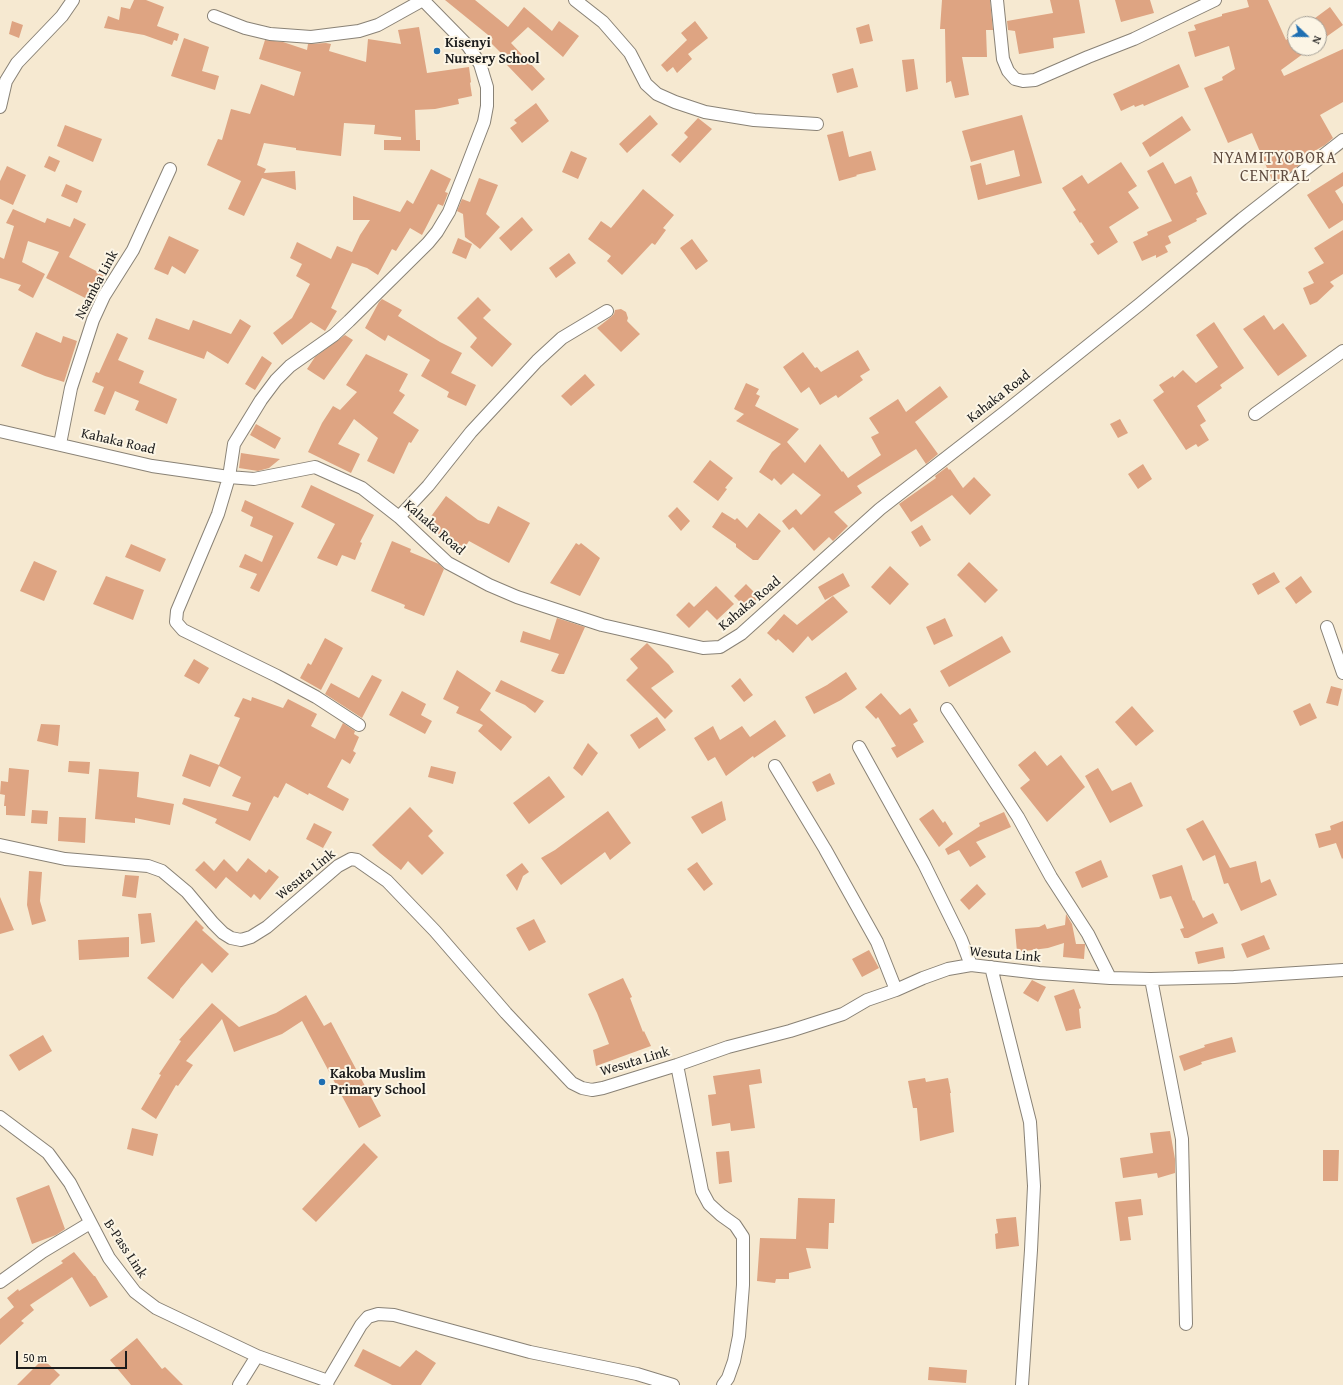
<!DOCTYPE html>
<html>
<head>
<meta charset="utf-8">
<style>
  body { margin:0 }
  #map { position:relative; width:1343px; height:1385px; overflow:hidden; background:#f6e9d1; font-family:"Gentium Book Plus",serif }
  canvas { display:block }
  .north { position:absolute; left:1287px; top:16px; width:40px; height:40px; box-sizing:border-box; background:#fcf5e5; border:1px solid #a29e95; border-radius:50%; rotate:112deg; font-size:11px; font-weight:700; line-height:16px; text-align:center; color:#1c1c1c }
  .north::after { content:''; display:block; margin:auto; width:14px; height:18px; background:#1f6fb2; clip-path:polygon(50% 0,100% 100%,50% 72%,0 100%) }
  .scale { position:absolute; left:16px; top:1351px; width:111px; height:18px; box-sizing:border-box; border:2px solid #1c1c1c; border-top:0; padding-left:5px; font-size:12px; line-height:14px; white-space:nowrap; color:#1c1c1c; -webkit-text-stroke:3px #fcf5e5; paint-order:stroke }
</style>
</head>
<body>
<div id="map">
<canvas width="1343" height="1385"></canvas>
<div class="north">N</div>
<div class="scale">50 m</div>
</div>
<script>
const g = document.querySelector('canvas').getContext('2d');
g.lineJoin = 'round';
function paint(path, color) { g.fillStyle = color; g.fill(path, 'evenodd'); }
const toPath = rows => new Path2D(rows.map(r => 'M' + r).join(''));
function trace(path, color, width, dash) { g.strokeStyle = color; g.lineWidth = width; g.lineCap = dash ? 'butt' : 'round'; g.setLineDash(dash || []); g.stroke(path); }
function drawText(font, color, halo, rows, align = 'center') {
  g.font = font + ' "Gentium Book Plus",serif'; g.lineWidth = 4; g.setLineDash([]); g.textBaseline = 'middle'; g.strokeStyle = halo; g.fillStyle = color; for (const [text, x, y, turn = 0] of rows) {
    g.save(); g.translate(x, y); g.rotate((+turn || 0) * Math.PI / 180); g.textAlign = isNaN(turn) ? turn : align; if (halo) g.strokeText(text, 0, 0); g.fillText(text, 0, 0); g.restore();
  }
}
paint(toPath([
  [134,0,146,0,164,7,157,26,179,34,177,41,174,40,172,45,144,35,104,28,108,16,119,20,121,7,130,9],
  [445,0,475,0,508,27,524,7,552,31,559,21,579,36,563,57,528,27,511,43,545,79,532,91,507,65,510,62,490,42,493,39],
  [942,0,990,0,993,30,986,30,987,57,962,57,969,95,955,98,951,81,946,83,945,29,940,29],
  [1050,0,1079,0,1085,33,1053,38,1054,48,1019,54,1015,31,1008,30,1007,21,1053,13],
  [1115,0,1150,0,1154,13,1121,22],
  [1247,0,1268,0,1286,40,1295,33,1295,48,1311,48,1281,70,1284,76,1343,49,1343,102,1320,115,1333,138,1325,145,1304,157,1306,160,1284,177,1273,182,1252,133,1228,143,1204,88,1223,80,1222,77,1235,69,1229,46,1195,57,1188,32,1196,30,1194,25,1222,16,1222,14,1249,7],
  [1330,7,1343,25,1319,42,1319,24,1307,24],
  [12,21,23,25,19,38,9,34],
  [695,21,708,38,688,54,692,59,677,73,673,67,667,72,661,65,687,40,681,33],
  [869,24,873,41,860,44,856,28],
  [419,27,427,73,469,67,471,82,470,83,472,96,458,99,459,104,435,109,415,110,416,140,420,140,420,151,384,150,384,140,401,140,401,137,374,134,375,125,344,123,341,156,296,150,296,148,264,143,257,165,266,169,264,173,295,171,296,190,262,178,244,216,228,209,241,181,207,165,218,139,222,140,231,109,250,114,261,84,294,96,301,72,259,59,265,40,283,42,307,50,308,44,326,43,331,44,329,51,366,62,368,39,401,44,398,30],
  [184,38,209,47,202,71,219,76,215,90,171,76],
  [914,59,918,89,906,92,902,60],
  [1179,64,1189,87,1144,106,1143,104,1135,107,1134,105,1121,111,1113,94],
  [853,68,858,87,837,93,832,74],
  [536,103,549,121,522,143,510,128,517,123,514,120],
  [650,115,658,124,627,153,619,144],
  [1022,115,1042,183,978,200,970,166,981,163,986,185,1020,176,1014,150,971,162,962,131],
  [1182,116,1191,130,1150,157,1142,143],
  [698,118,712,129,680,163,671,155,688,137,684,133],
  [65,125,102,139,93,162,57,146],
  [843,131,849,157,871,151,876,170,856,175,857,176,839,181,827,135],
  [571,151,587,158,578,179,562,172],
  [49,156,60,161,55,172,44,167],
  [1121,162,1137,186,1128,192,1139,208,1109,227,1118,242,1098,255,1090,244,1094,242,1081,222,1080,223,1073,212,1076,210,1062,188,1082,175,1088,184],
  [1163,162,1175,184,1191,176,1198,192,1196,193,1207,214,1196,219,1197,221,1168,236,1171,243,1165,246,1168,252,1156,258,1156,255,1142,261,1133,242,1148,235,1147,232,1172,221,1147,171],
  [7,166,26,175,13,205,0,199,0,181],
  [431,169,451,179,445,192,448,193,443,206,438,204,422,235,410,228,396,251,392,249,378,275,367,268,352,263,331,308,337,311,325,331,311,322,282,345,273,333,292,318,310,284,296,276,302,264,290,258,297,242,331,259,337,246,352,252,360,235,370,220,353,220,353,196,400,212,407,200,413,204],
  [1343,172,1343,186,1335,191,1343,204,1343,220,1329,229,1307,195],
  [479,178,498,185,486,214,500,227,480,249,465,237,463,214,457,211,462,199,470,202],
  [66,184,82,191,77,203,61,196],
  [643,189,674,215,663,228,666,230,655,245,652,243,622,275,607,261,611,256,588,239,601,221,611,228],
  [13,209,45,223,47,218,70,227,74,218,86,224,69,257,104,275,91,301,46,278,59,252,28,241,22,262,45,274,33,298,18,290,21,285,0,278,0,257,4,259,14,226,6,223],
  [522,217,533,230,511,251,499,238],
  [1343,230,1343,274,1330,282,1334,286,1317,302,1310,305,1303,288,1314,283,1308,272,1324,263,1314,248],
  [169,236,199,250,185,274,172,266,168,275,154,269],
  [458,238,472,244,466,259,452,253],
  [692,239,708,261,696,270,680,248],
  [569,253,576,263,556,278,549,268],
  [478,297,491,310,483,318,512,344,492,367,470,347,477,338,457,318],
  [382,299,402,310,398,316,440,342,462,353,451,373,476,385,466,406,447,397,449,392,421,376,430,360,388,335,385,341,365,328,379,302],
  [621,309,626,312,628,318,627,321,640,334,621,352,597,328,611,317,614,314,615,310],
  [1264,315,1274,330,1283,323,1307,356,1278,376,1243,329],
  [156,318,189,330,193,320,231,334,240,319,251,326,228,364,207,351,204,359,148,339],
  [1214,322,1244,368,1220,385,1222,388,1197,406,1206,421,1200,425,1209,440,1198,447,1196,444,1186,450,1153,400,1164,392,1159,385,1173,376,1174,378,1183,370,1196,383,1218,367,1196,335],
  [36,332,61,343,63,336,77,341,64,382,45,376,21,366],
  [117,333,128,338,118,360,144,371,139,383,177,399,167,424,135,410,139,401,115,391,105,415,94,411,104,387,92,382,96,372,99,373],
  [345,335,353,340,324,380,307,369,315,357],
  [858,350,870,370,860,376,863,380,838,398,836,395,820,405,809,387,801,393,783,367,803,352,815,368,817,367,821,372],
  [366,354,408,374,399,391,405,395,393,413,419,430,411,443,409,442,394,474,367,461,378,438,354,419,338,444,360,454,351,473,308,452,322,423,333,406,340,410,357,392,346,385],
  [262,356,272,363,255,390,245,384],
  [585,374,595,385,571,406,561,396],
  [746,383,759,389,756,394,760,396,755,406,799,429,787,442,805,463,820,444,842,472,843,471,848,478,881,455,871,437,879,433,869,418,898,399,906,412,940,386,948,397,915,422,938,454,926,464,916,449,857,486,862,493,834,512,848,526,833,541,829,537,814,551,793,527,789,530,782,521,796,509,801,515,821,495,793,473,781,485,774,478,772,481,759,472,772,452,781,444,736,421,744,414,734,409],
  [1120,419,1128,433,1118,438,1110,424],
  [256,424,281,438,275,449,250,435],
  [241,453,280,459,269,468,258,471,239,468],
  [710,460,733,478,725,488,727,489,718,501,693,482],
  [1143,464,1152,479,1138,489,1128,474],
  [947,467,949,470,950,469,963,488,974,477,991,495,970,515,952,495,911,522,899,504,936,478,935,476],
  [311,485,374,515,360,542,362,543,355,560,342,555,337,566,317,558,335,524,301,507],
  [446,496,478,520,489,524,498,506,530,523,509,563,469,541,460,555,449,548,451,546,424,526],
  [245,500,294,523,259,592,250,588,257,574,239,567,245,554,262,562,273,536,250,526,253,517,241,511],
  [677,507,690,521,681,531,668,516],
  [722,512,735,520,737,518,747,528,759,513,781,531,758,560,753,560,736,547,736,544,712,527],
  [922,525,931,540,920,547,911,532],
  [392,541,411,549,410,552,439,564,444,569,424,616,404,608,405,605,371,591],
  [576,543,579,545,581,543,600,558,580,596,550,583],
  [131,544,166,559,160,572,125,557],
  [34,561,57,571,44,601,20,591],
  [969,562,998,590,985,603,957,575],
  [890,566,909,584,890,605,871,587],
  [1274,572,1280,582,1258,595,1252,584],
  [843,573,850,586,825,600,818,587],
  [106,576,144,590,133,620,93,604],
  [1301,576,1312,592,1296,604,1285,588],
  [746,584,759,597,747,609,734,596],
  [716,586,734,604,717,620,707,610,689,628,676,615,689,602,694,607],
  [833,596,848,612,812,641,808,636,793,653,778,639,776,641,767,633,784,614,797,625],
  [557,618,585,627,564,674,559,674,551,671,559,654,520,642,523,631,550,640],
  [945,618,953,636,934,645,926,627],
  [1002,636,1011,652,949,687,940,671],
  [325,638,343,648,321,690,300,678,308,663,311,665],
  [647,643,669,665,674,672,651,688,673,711,665,719,626,680,638,668,630,659],
  [194,659,209,668,199,684,184,676],
  [457,670,491,693,480,710,512,737,501,751,478,731,483,725,456,713,459,707,443,699],
  [846,672,857,689,841,700,814,714,805,697,827,685],
  [372,675,382,680,362,718,325,694,331,683,359,698],
  [740,678,753,695,744,702,731,686],
  [501,680,544,701,535,713,525,705,495,691],
  [1331,686,1342,689,1338,706,1326,703],
  [402,691,426,704,421,715,432,721,425,734,389,715],
  [881,693,900,715,910,708,918,721,913,724,924,742,897,758,891,748,896,746,878,717,876,719,865,707],
  [252,697,283,708,288,699,317,714,311,726,335,739,343,723,355,731,354,734,359,737,353,751,356,753,350,764,342,759,327,787,349,799,343,811,309,793,308,795,286,783,278,798,274,796,250,841,215,823,217,819,182,804,184,798,248,811,251,803,232,796,241,777,219,766,210,787,182,776,190,754,219,765,240,718,234,716,243,698,251,701],
  [1310,703,1317,718,1300,726,1293,711],
  [1132,706,1154,731,1136,746,1115,722],
  [657,717,666,730,639,749,630,735],
  [775,720,786,736,754,758,753,756,726,776,715,757,708,761,694,738,713,726,720,740,742,726,750,737],
  [41,724,60,725,58,746,37,741],
  [588,743,598,753,582,776,573,768],
  [1035,751,1047,766,1061,755,1085,787,1047,822,1020,788,1030,780,1018,765],
  [69,761,90,762,89,774,68,772],
  [431,766,456,772,453,784,428,777],
  [9,768,29,770,25,816,6,815,6,806,4,806,5,795,0,794,1,781,8,782],
  [1098,768,1112,791,1131,782,1143,806,1110,823,1085,776],
  [99,769,139,772,137,797,174,804,170,825,135,818,135,823,95,819],
  [830,773,835,784,817,792,812,782],
  [549,776,565,797,529,824,513,803],
  [722,801,726,820,702,834,691,817],
  [410,807,433,831,428,836,444,853,422,875,408,861,401,870,380,853,372,845],
  [933,809,943,823,945,821,953,834,939,847,919,819],
  [32,810,48,811,47,824,31,823],
  [608,811,631,843,610,860,605,852,561,885,541,858,555,850],
  [1004,812,1011,827,976,842,986,857,970,867,959,850,948,855,945,849,980,826,979,823],
  [59,817,86,818,85,843,58,841],
  [1203,820,1230,868,1256,861,1261,883,1270,879,1277,895,1241,911,1228,883,1224,884,1215,855,1203,861,1186,829],
  [1343,821,1343,858,1342,859,1336,843,1319,848,1315,834,1331,830,1330,826],
  [314,823,332,832,323,848,306,839],
  [248,858,266,873,269,869,279,877,260,900,254,894,251,898,226,877,216,889,195,870,204,861,214,871,224,859,237,872],
  [1101,860,1108,877,1082,888,1075,872],
  [697,862,713,884,704,891,687,869],
  [522,863,529,872,523,876,517,891,506,875],
  [1182,865,1193,901,1194,900,1203,918,1213,913,1218,923,1188,938,1184,938,1180,929,1184,928,1171,896,1160,899,1152,875],
  [29,871,42,872,40,901,46,921,32,925,27,905],
  [125,875,139,876,136,898,122,896],
  [977,884,986,894,969,910,960,900],
  [0,897,14,930,0,934],
  [151,913,155,942,141,944,138,914],
  [1066,914,1072,924,1076,944,1085,944,1085,945,1084,959,1063,957,1064,943,1048,948,1017,952,1015,929,1039,927,1045,924,1047,929,1065,925],
  [534,919,546,942,529,951,516,928],
  [196,920,204,928,202,930,229,954,212,973,202,963,180,989,180,990,173,999,147,978],
  [1264,935,1270,949,1247,958,1241,944],
  [129,937,129,957,79,960,78,940],
  [1223,947,1225,958,1198,964,1195,952],
  [869,950,879,968,862,977,852,959],
  [623,978,632,997,630,998,643,1032,644,1031,651,1046,596,1066,593,1050,609,1044,597,1013,588,994],
  [1032,980,1046,987,1038,1002,1023,993],
  [1074,989,1081,1008,1079,1009,1081,1028,1066,1031,1054,996],
  [306,995,324,1026,331,1022,381,1116,359,1128,302,1021,282,1034,234,1052,222,1019,186,1061,193,1065,178,1086,176,1085,156,1119,141,1109,161,1075,159,1074,181,1041,179,1040,212,1003,239,1027,276,1013],
  [43,1035,52,1051,19,1071,9,1055],
  [1232,1037,1236,1052,1201,1062,1202,1064,1184,1071,1179,1056,1205,1047,1204,1045],
  [760,1069,762,1083,749,1085,755,1128,731,1131,730,1123,712,1126,708,1095,716,1094,713,1076],
  [925,1078,926,1082,948,1078,951,1093,950,1093,954,1132,920,1141,917,1108,913,1108,908,1081],
  [132,1128,158,1134,153,1156,127,1149],
  [1170,1131,1175,1159,1175,1173,1158,1178,1157,1173,1123,1178,1120,1158,1153,1153,1150,1133],
  [364,1143,378,1157,316,1222,302,1209],
  [1323,1150,1339,1150,1338,1181,1323,1181],
  [729,1151,732,1182,719,1184,716,1152],
  [49,1185,65,1229,56,1235,32,1244,16,1198],
  [798,1198,835,1199,834,1223,829,1223,828,1249,806,1248,811,1268,789,1273,789,1279,776,1279,775,1283,757,1281,760,1238,796,1239],
  [1141,1199,1143,1215,1128,1217,1131,1240,1120,1241,1115,1202],
  [1016,1217,1019,1246,996,1249,995,1234,998,1233,996,1219],
  [74,1252,94,1276,95,1276,108,1297,90,1307,72,1277,30,1305,34,1310,21,1321,24,1323,0,1345,0,1319,14,1307,7,1298,18,1289,19,1291,63,1263,61,1261],
  [137,1338,162,1369,165,1367,183,1385,131,1385,110,1360],
  [363,1349,400,1367,416,1350,436,1363,421,1385,392,1385,354,1366],
  [43,1359,60,1375,50,1385,17,1385],
  [929,1367,967,1370,966,1383,928,1380]
]), '#dea482');
const minor = toPath([
  [575,0,603,22,630,53,646,84,657,94,675,102,705,112,754,120,817,124],
  [997,0,1003,59,1008,71,1015,79,1023,81,1035,80,1088,57,1134,39,1215,0],
  [214,16,245,28,270,34,311,37,359,31,378,25,423,0],
  [0,107,6,81,17,63,62,16,73,0],
  [1255,414,1343,351],
  [0,431,152,466,229,477,254,479,315,467,362,488,399,517,448,563,489,585,517,597,602,625,703,648,720,647,741,634,880,509,1005,412,1140,304,1242,219,1343,140],
  [60,444,71,388,93,320,104,296,133,250,170,169],
  [399,517,428,486,471,432,537,361,562,338,607,311],
  [1327,627,1343,673],
  [947,709,1018,817,1051,877,1088,934,1110,978],
  [359,725,316,697,277,676,183,630,176,622,177,611,218,514,229,477,234,444,261,400,276,380,290,366,334,335,349,321,428,243,437,232,449,212,464,174,484,122,487,106,487,87,480,64,468,46,423,0],
  [859,747,924,864,961,939,971,965],
  [775,766,825,849,877,942,896,990],
  [0,845,65,859,148,866,162,871,187,892,213,923,223,933,231,938,241,940,251,937,267,927,338,866,351,859,357,860,387,881,435,931,506,1013,572,1083,582,1088,592,1090,603,1088,677,1065,728,1047,790,1031,843,1014,867,1000,896,990,923,978,948,969,971,965,1039,973,1110,978,1151,979,1234,977,1343,970],
  [991,967,1030,1122,1034,1186,1031,1250,1022,1385],
  [1151,979,1182,1139,1186,1324],
  [677,1065,702,1191,709,1204,721,1215,735,1225,743,1237,743,1285,739,1336,734,1361,728,1378,723,1385],
  [0,1117,48,1153,70,1183,109,1258,135,1292,156,1308,257,1356,328,1381],
  [0,1282,42,1252,90,1223],
  [239,1385,257,1356],
  [327,1385,328,1381,361,1325,368,1317,378,1314,394,1315,530,1352,637,1374,673,1385]
]);
trace(minor, '#898276', 14);
trace(minor, '#fff', 12);
for (const [x, y, r, color] of [
  [437,51,4,"#1f6fb2"],
  [322,1082,4,"#1f6fb2"]
]) { const dot = new Path2D(); dot.arc(x, y, r, 0, 2 * Math.PI); g.fillStyle = color; g.fill(dot); trace(dot, '#fcf5e5', 1.5); }
drawText('bold 14px', '#1c1c1c', '#fcf5e5', [
  ["Kisenyi",445,43],
  ["Nursery School",445,59],
  ["Kakoba Muslim",330,1074],
  ["Primary School",330,1090]
], 'left');
drawText('14px', '#1c1c1c', '#fcf5e5', [
  ["Nsamba Link",97,285,-62],
  ["Kahaka Road",999,397,-38],
  ["Kahaka Road",118,442,13],
  ["Kahaka Road",434,528,41],
  ["Kahaka Road",750,604,-40],
  ["Wesuta Link",306,875,-39],
  ["Wesuta Link",1005,955,5],
  ["Wesuta Link",635,1062,-17],
  ["B-Pass Link",125,1249,57]
]);
g.letterSpacing = '1px';
drawText('16px', '#604c40', '#fcf5e5', [
  ["NYAMITYOBORA",1275,159],
  ["CENTRAL",1275,177]
]);
g.letterSpacing = '0px';
</script>
</body>
</html>
